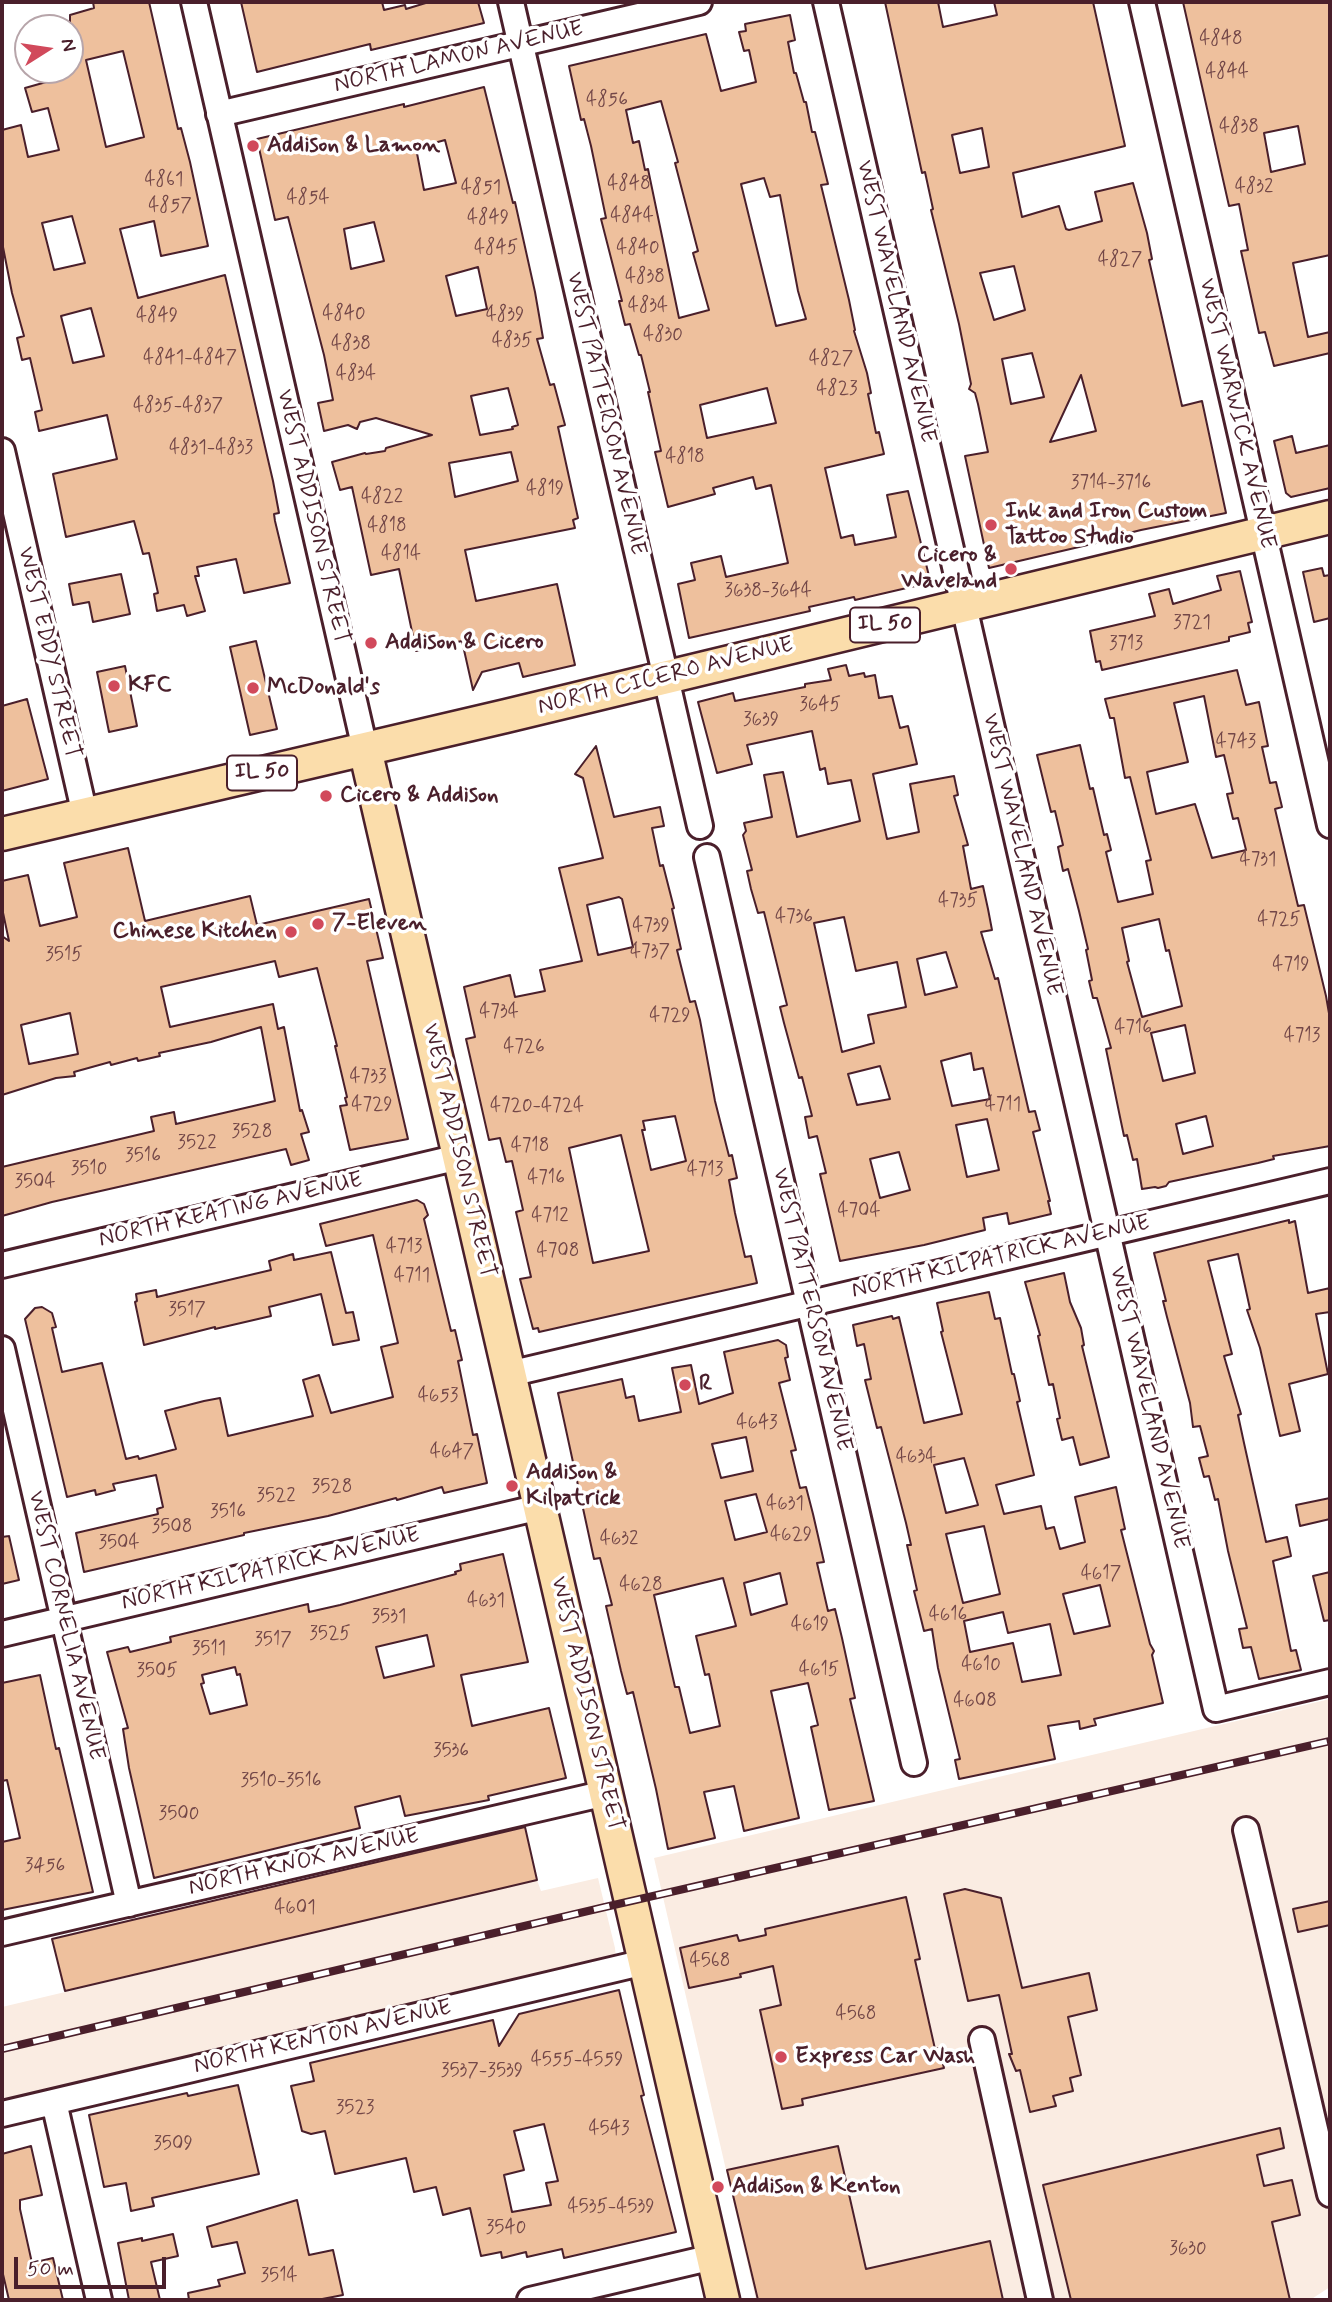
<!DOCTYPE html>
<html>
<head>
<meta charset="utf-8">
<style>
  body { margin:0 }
  #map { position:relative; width:1332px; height:2302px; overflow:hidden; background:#fff; font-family:Mynerve,sans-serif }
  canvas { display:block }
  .frame { position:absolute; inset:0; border:4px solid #4a1f2b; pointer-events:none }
  .north { position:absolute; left:14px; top:14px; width:70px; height:70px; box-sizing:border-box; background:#fff; border:2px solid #b7a5aa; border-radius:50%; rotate:78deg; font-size:19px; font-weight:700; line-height:28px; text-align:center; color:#4a1f2b }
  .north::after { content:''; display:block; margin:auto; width:24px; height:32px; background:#d1495b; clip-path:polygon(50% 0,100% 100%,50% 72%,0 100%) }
  .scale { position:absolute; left:14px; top:2257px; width:152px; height:32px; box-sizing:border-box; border:4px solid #4a1f2b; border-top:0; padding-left:9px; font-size:21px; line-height:24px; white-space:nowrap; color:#4a1f2b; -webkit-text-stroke:5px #fff; paint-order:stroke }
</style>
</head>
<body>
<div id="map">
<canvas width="1332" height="2302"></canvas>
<div class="frame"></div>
<div class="north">N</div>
<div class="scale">50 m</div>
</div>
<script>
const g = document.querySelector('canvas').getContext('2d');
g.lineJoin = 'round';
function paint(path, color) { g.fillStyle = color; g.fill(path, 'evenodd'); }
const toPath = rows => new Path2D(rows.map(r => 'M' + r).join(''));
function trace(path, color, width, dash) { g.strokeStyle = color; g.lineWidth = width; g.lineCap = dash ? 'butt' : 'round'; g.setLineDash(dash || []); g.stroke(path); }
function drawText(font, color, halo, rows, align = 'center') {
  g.font = font + ' Mynerve,sans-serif'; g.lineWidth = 7; g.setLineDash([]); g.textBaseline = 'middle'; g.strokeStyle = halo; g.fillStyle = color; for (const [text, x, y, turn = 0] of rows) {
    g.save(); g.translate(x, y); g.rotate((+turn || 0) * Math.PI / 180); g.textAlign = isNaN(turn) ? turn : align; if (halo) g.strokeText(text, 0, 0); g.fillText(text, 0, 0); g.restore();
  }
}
paint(toPath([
  [1330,1699,1330,2287,1310,2300,756,2300,654,1858],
  [598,1878,615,1948,616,1960,2,2105,2,2007,537,1880,541,1891]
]), '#faece2');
const building = toPath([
  [93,2,149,2,178,129,181,128,190,162,208,246,161,256,154,221,120,229,138,298,225,275,273,481,279,513,274,514,275,521,290,583,244,593,236,559,197,567,199,576,195,576,205,611,187,616,184,605,157,611,154,594,158,593,149,553,143,554,134,521,66,537,53,474,117,459,107,415,39,431,35,412,42,410,30,358,22,360,17,338,24,336,12,293,2,242,2,130,21,125,28,157,59,150,48,108,32,112,25,88,64,77,62,70,70,70,70,15,94,8,93,2],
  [123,51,144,137,106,147,86,60,123,51],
  [72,216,85,263,54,270,42,223,72,216],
  [91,308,104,356,73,363,61,316,91,308],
  [241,2,382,2,384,10,405,5,406,9,429,2,478,2,484,23,371,50,370,44,257,72,241,2],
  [885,2,938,2,943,27,997,15,994,2,1093,2,1125,146,1013,173,1022,217,1059,206,1066,229,1069,230,1102,221,1095,192,1133,183,1147,233,1152,259,1149,260,1182,406,1202,401,1226,513,1141,530,1109,538,1109,540,989,568,965,456,988,452,978,404,975,393,969,389,971,384,959,324,931,210,933,209,925,172,922,173,885,2],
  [982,128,989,167,960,173,952,135,982,128],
  [1014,266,1025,310,994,320,980,273,1014,266],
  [1032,353,1044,397,1011,404,1002,359,1032,353],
  [1081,375,1096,431,1050,442,1081,375],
  [1183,2,1330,2,1330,255,1293,263,1308,337,1330,332,1330,353,1274,366,1265,332,1259,333,1241,251,1248,250,1239,204,1229,206,1183,2],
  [1298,126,1305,164,1271,172,1264,133,1298,126],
  [790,15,795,40,788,42,794,73,796,73,804,102,806,102,812,132,815,132,828,184,821,185,849,300,855,330,854,331,867,373,871,393,868,394,876,433,879,432,884,454,825,468,841,538,853,535,855,545,896,537,887,495,908,491,929,576,924,584,855,600,854,597,809,607,810,611,689,638,678,584,695,580,691,563,721,556,726,577,788,563,771,485,756,489,753,477,713,488,715,494,668,507,655,452,661,451,648,392,650,392,641,355,639,355,630,324,625,325,619,301,622,301,601,219,606,218,591,146,584,119,581,120,569,66,706,34,721,91,756,82,749,50,744,51,739,32,746,31,745,24,790,15],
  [661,101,678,162,675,163,698,251,693,253,709,310,679,318,648,169,645,170,639,141,633,143,626,110,661,101],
  [764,178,770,197,780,195,798,291,806,319,776,326,741,184,764,178],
  [767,388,776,423,707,438,700,405,767,388],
  [484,87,513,203,515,202,535,292,543,338,537,339,550,385,554,384,565,425,558,427,578,518,573,520,575,528,465,550,476,601,557,584,575,665,523,677,519,663,482,672,473,690,462,641,416,651,399,569,371,575,352,487,340,490,332,462,365,453,366,454,385,451,386,448,432,435,376,418,360,422,357,429,348,425,324,431,318,403,333,400,324,355,288,217,275,220,257,139,404,104,404,107,484,87],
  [445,140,456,183,424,190,416,148,445,140],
  [374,222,384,261,351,269,344,229,374,222],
  [478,267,487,309,456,316,446,276,478,267],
  [508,388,518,425,512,427,513,429,480,435,471,396,508,388],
  [511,452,518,481,455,497,449,463,511,452],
  [1292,436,1296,453,1330,445,1330,488,1291,497,1286,493,1274,441,1292,436],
  [1322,568,1324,576,1330,575,1330,618,1314,622,1303,572,1322,568],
  [1240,571,1252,622,1248,623,1250,632,1229,637,1229,641,1102,670,1100,661,1096,662,1090,631,1155,616,1149,594,1169,589,1173,604,1221,590,1217,576,1240,571],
  [121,574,130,614,93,622,89,602,73,605,69,584,121,574],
  [256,641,277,729,250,735,230,647,256,641],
  [846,665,849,676,864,673,865,677,875,675,879,698,892,696,900,728,908,726,917,764,873,774,887,839,919,832,910,784,954,776,958,795,954,796,968,845,963,846,971,889,983,886,988,909,992,930,981,932,995,979,998,978,1029,1112,1035,1111,1040,1130,1033,1132,1050,1201,1048,1201,1051,1214,1009,1224,1007,1213,983,1218,985,1230,924,1245,840,1261,820,1174,826,1173,817,1136,809,1138,805,1117,812,1116,802,1077,799,1078,784,1023,780,1007,787,1005,764,912,758,913,751,889,747,871,752,870,743,835,746,831,744,823,772,817,764,775,783,772,797,837,860,821,851,780,828,784,825,768,820,770,812,731,747,745,752,764,717,773,698,702,733,693,735,701,805,687,805,684,831,680,828,669,846,665],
  [844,917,856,971,897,962,906,1007,868,1015,874,1043,842,1052,814,923,844,917],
  [946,952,957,987,925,995,917,959,946,952],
  [971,1053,974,1070,983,1068,990,1099,952,1106,941,1061,971,1053],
  [880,1066,890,1099,857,1105,848,1074,880,1066],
  [987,1119,999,1170,967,1177,956,1125,987,1119],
  [899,1152,910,1190,880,1198,870,1159,899,1152],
  [125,666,137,726,109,732,97,672,125,666],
  [1237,670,1246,705,1259,702,1268,746,1262,747,1270,783,1276,782,1282,807,1275,809,1298,906,1304,905,1326,996,1330,1019,1330,1146,1273,1156,1274,1159,1258,1163,1169,1182,1166,1186,1158,1188,1155,1187,1142,1189,1137,1159,1133,1160,1127,1135,1124,1136,1120,1117,1106,1049,1111,1048,1097,998,1093,998,1089,981,1092,980,1086,950,1088,949,1079,911,1068,869,1063,871,1058,847,1063,845,1055,811,1051,812,1037,755,1080,745,1090,789,1093,788,1104,835,1107,834,1111,850,1106,852,1118,902,1153,894,1146,861,1151,860,1130,777,1125,778,1114,718,1110,718,1105,699,1237,670],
  [1204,696,1216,757,1224,755,1233,793,1227,794,1233,819,1238,818,1246,850,1212,858,1195,804,1156,814,1147,772,1188,762,1174,703,1204,696],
  [1159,919,1166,951,1169,950,1182,1006,1142,1017,1127,962,1129,961,1122,928,1159,919],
  [1185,1025,1195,1073,1163,1081,1151,1033,1185,1025],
  [1206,1116,1213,1146,1183,1154,1176,1124,1206,1116],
  [27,699,48,779,2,791,2,706,27,699],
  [596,746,614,817,660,807,664,826,652,828,660,866,663,865,674,908,672,909,681,949,677,950,690,1002,695,1001,700,1020,715,1101,729,1156,732,1155,737,1178,729,1180,735,1213,745,1257,751,1256,757,1283,539,1332,538,1328,533,1329,520,1279,531,1277,516,1212,523,1210,512,1161,506,1162,500,1138,489,1140,466,1039,475,1037,464,987,510,975,515,997,545,991,540,970,582,961,559,868,603,858,583,778,575,774,596,746],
  [619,897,622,899,633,947,598,955,587,905,619,897],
  [675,1116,686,1161,651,1170,642,1130,645,1130,643,1121,675,1116],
  [621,1135,649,1251,593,1263,569,1148,621,1135],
  [128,848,145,921,250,896,257,925,369,899,383,958,367,961,408,1139,350,1150,340,1106,347,1105,345,1098,347,1097,335,1046,337,1046,317,968,279,977,275,961,161,987,170,1027,273,1004,278,1029,284,1027,300,1111,302,1110,309,1132,301,1134,309,1160,291,1165,286,1149,52,1202,2,1216,2,1167,154,1131,151,1117,174,1112,176,1124,275,1101,261,1027,211,1042,159,1053,160,1056,138,1061,137,1058,111,1065,110,1062,74,1072,75,1076,56,1078,2,1095,2,936,9,941,2,908,2,881,28,875,40,926,77,917,64,863,128,848],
  [70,1013,78,1054,29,1064,21,1025,70,1013],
  [417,1200,424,1204,428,1215,424,1219,451,1331,455,1330,462,1360,458,1361,473,1435,477,1434,487,1483,444,1493,442,1487,397,1500,396,1498,328,1516,244,1533,244,1535,84,1572,76,1533,158,1514,157,1509,163,1507,156,1475,113,1484,115,1490,96,1495,95,1490,67,1497,25,1319,35,1308,42,1307,52,1313,56,1327,52,1328,62,1372,102,1363,126,1459,138,1456,139,1459,176,1449,165,1411,204,1401,220,1398,228,1436,313,1416,303,1380,319,1375,331,1413,393,1397,381,1347,398,1343,373,1235,326,1246,320,1224,417,1200],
  [1289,1220,1289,1223,1295,1221,1308,1293,1330,1288,1330,1312,1316,1314,1328,1374,1289,1384,1300,1431,1280,1436,1260,1348,1247,1310,1250,1309,1238,1254,1208,1261,1232,1354,1224,1356,1241,1414,1238,1415,1244,1443,1266,1542,1287,1537,1291,1556,1273,1561,1291,1651,1296,1650,1301,1670,1259,1679,1251,1647,1243,1648,1239,1629,1247,1628,1228,1551,1218,1499,1215,1500,1209,1476,1204,1477,1199,1458,1208,1456,1200,1426,1193,1427,1190,1403,1167,1317,1163,1301,1166,1301,1154,1253,1289,1220],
  [331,1252,346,1313,353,1312,359,1340,333,1345,321,1294,269,1307,271,1316,215,1329,215,1327,144,1345,135,1302,137,1301,136,1294,156,1290,157,1297,271,1270,269,1261,293,1254,294,1260,331,1252],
  [1064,1273,1070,1302,1081,1328,1084,1345,1082,1346,1109,1457,1080,1465,1073,1437,1062,1440,1057,1419,1060,1418,1053,1384,1049,1385,1038,1336,1040,1335,1025,1282,1064,1273],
  [989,1292,995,1319,1000,1318,1012,1374,1014,1374,1020,1401,1017,1402,1034,1475,996,1485,1004,1514,1041,1506,1046,1529,1054,1527,1060,1549,1085,1542,1075,1497,1116,1487,1125,1529,1121,1530,1150,1644,1154,1651,1152,1655,1163,1703,1094,1719,1096,1725,1080,1729,1079,1721,1048,1726,1055,1759,959,1779,955,1760,960,1759,938,1668,932,1629,924,1631,914,1591,917,1590,907,1545,911,1545,906,1523,881,1427,877,1428,865,1380,871,1379,864,1344,857,1346,853,1325,892,1316,893,1319,899,1317,924,1423,962,1414,941,1332,943,1331,937,1303,989,1292],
  [964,1458,978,1505,946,1513,934,1465,964,1458],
  [984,1526,1000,1594,963,1603,946,1534,984,1526],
  [1100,1585,1110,1626,1074,1634,1063,1594,1100,1585],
  [1003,1612,1008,1633,1050,1624,1061,1675,1022,1682,1013,1643,970,1652,964,1621,1003,1612],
  [778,1340,786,1345,788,1357,785,1358,790,1380,779,1383,796,1450,791,1451,800,1488,806,1487,813,1514,824,1562,817,1563,828,1611,835,1609,842,1638,855,1698,850,1699,874,1801,829,1810,811,1727,818,1725,808,1683,771,1691,799,1818,744,1831,734,1786,704,1792,715,1838,668,1849,656,1789,633,1692,627,1694,621,1671,606,1606,612,1605,600,1558,594,1559,558,1393,622,1379,626,1398,634,1396,639,1421,681,1412,672,1368,691,1365,699,1404,733,1393,724,1352,778,1340],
  [746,1437,753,1471,721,1478,712,1444,746,1437],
  [756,1494,767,1532,735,1540,725,1501,756,1494],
  [780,1573,787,1604,751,1615,744,1583,780,1573],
  [723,1578,736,1626,696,1636,705,1675,709,1674,720,1726,690,1733,679,1687,675,1687,654,1595,723,1578],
  [1330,1498,1330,1519,1300,1526,1296,1505,1330,1498],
  [9,1536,19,1580,2,1584,2,1537,9,1536],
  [503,1554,528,1662,461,1675,472,1726,549,1708,566,1778,488,1796,489,1800,405,1816,400,1796,355,1807,360,1828,154,1878,129,1768,123,1729,128,1728,107,1652,128,1647,130,1652,171,1642,170,1637,308,1604,309,1612,340,1605,456,1574,455,1572,461,1570,460,1564,503,1554],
  [427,1635,434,1666,384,1678,376,1647,427,1635],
  [235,1667,237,1675,240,1674,247,1705,210,1714,201,1684,204,1683,202,1675,235,1667],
  [1330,1572,1330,1620,1324,1621,1313,1576,1330,1572],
  [40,1675,56,1749,59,1748,93,1892,2,1910,2,1842,20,1838,7,1780,2,1781,2,1683,40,1675],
  [525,1827,537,1880,65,1991,52,1939,525,1827],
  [965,1889,1001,1898,1022,1988,1089,1973,1097,2010,1068,2017,1081,2075,1070,2078,1073,2091,1053,2096,1056,2106,1030,2112,1020,2070,1016,2071,1009,2054,1012,2054,999,1995,968,2001,944,1894,965,1889],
  [906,1897,920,1959,915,1960,935,2049,939,2048,944,2068,802,2099,803,2105,782,2109,760,2010,781,2005,773,1966,740,1974,741,1977,689,1988,680,1948,737,1935,739,1941,766,1935,765,1929,906,1897],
  [1330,1901,1330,1925,1298,1932,1293,1909,1330,1901],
  [619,1990,644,2095,641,2096,676,2232,564,2258,562,2249,527,2257,526,2252,502,2258,501,2252,481,2256,470,2208,443,2215,436,2187,414,2192,406,2158,335,2174,325,2131,311,2134,302,2131,291,2086,314,2081,310,2063,493,2020,499,2046,519,2014,619,1990],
  [544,2124,558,2181,546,2183,551,2205,512,2212,504,2175,524,2170,514,2131,544,2124],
  [238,2085,259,2174,152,2198,154,2206,131,2211,126,2183,104,2187,89,2115,187,2093,188,2096,238,2085],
  [1280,2128,1284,2148,1257,2155,1264,2186,1292,2180,1300,2215,1272,2222,1290,2300,1071,2300,1043,2185,1280,2128],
  [31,2146,42,2195,20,2200,20,2209,32,2263,53,2258,63,2300,9,2300,2,2270,2,2154,31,2146],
  [838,2146,866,2269,990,2241,1003,2300,758,2300,727,2170,838,2146],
  [297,2200,309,2255,333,2250,343,2295,317,2300,189,2300,188,2293,220,2286,218,2280,245,2273,237,2242,212,2247,207,2227,297,2200],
  [173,2234,178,2256,151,2262,160,2300,129,2300,118,2243,142,2238,142,2241,173,2234]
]);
paint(building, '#eec09d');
trace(building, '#4a1f2b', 2);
const minor = toPath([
  [194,2,365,749],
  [511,2,700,826],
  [826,2,1216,1709,1330,1682],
  [1142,2,1330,825],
  [219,114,699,2],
  [2,451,85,815],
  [707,857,914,1763],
  [2,1265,459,1157],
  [2,1349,129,1904],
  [509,1374,1330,1181],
  [2,1634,540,1507],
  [1246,1830,1330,2194],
  [2,1933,606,1793],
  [982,2040,1040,2300],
  [54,2102,99,2300],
  [2,2114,645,1962],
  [530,2300,713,2257]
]);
const major = toPath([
  [365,749,723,2300],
  [2,834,506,716,1330,517]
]);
trace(minor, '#4a1f2b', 30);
trace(major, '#4a1f2b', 37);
trace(minor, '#fff', 24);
trace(major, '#fbddab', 32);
const rail = toPath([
  [2,2049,605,1907,1330,1741]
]);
trace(rail, '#4a1f2b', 8);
trace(rail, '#fff', 5, [16]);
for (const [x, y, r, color] of [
  [253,146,7,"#d1495b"],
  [991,525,7,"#d1495b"],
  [1011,569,7,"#d1495b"],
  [371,643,7,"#d1495b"],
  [114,686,7,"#d1495b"],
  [253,688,7,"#d1495b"],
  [326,796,7,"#d1495b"],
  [318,924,7,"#d1495b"],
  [291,932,7,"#d1495b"],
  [685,1385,7,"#d1495b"],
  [512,1486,7,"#d1495b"],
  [781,2057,7,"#d1495b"],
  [718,2187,7,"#d1495b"]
]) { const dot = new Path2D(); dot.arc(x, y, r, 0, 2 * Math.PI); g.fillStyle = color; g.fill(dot); trace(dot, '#fff', 2.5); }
drawText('19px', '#734748', null, [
  ["4848",1221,40],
  ["4844",1227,73],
  ["4856",607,101],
  ["4838",1239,128],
  ["4861",164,181],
  ["4848",629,185],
  ["4832",1254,188],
  ["4851",481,189],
  ["4854",308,199],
  ["4857",170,207],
  ["4844",632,217],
  ["4849",488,219],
  ["4845",496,249],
  ["4840",638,249],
  ["4827",1120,261],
  ["4838",645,278],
  ["4834",648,307],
  ["4840",344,315],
  ["4839",505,316],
  ["4849",157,317],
  ["4830",663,336],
  ["4835",512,342],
  ["4838",351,345],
  ["4841-4847",190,359],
  ["4827",831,360],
  ["4834",356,375],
  ["4823",837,390],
  ["4835-4837",178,407],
  ["4831-4833",211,449],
  ["4818",685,458],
  ["3714-3716",1111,484],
  ["4819",545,490],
  ["4822",382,498],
  ["4818",387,527],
  ["4814",401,555],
  ["3638-3644",768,592],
  ["3721",1192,624],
  ["3713",1126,645],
  ["3645",820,706],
  ["3639",761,721],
  ["4743",1236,743],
  ["4731",1258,861],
  ["4735",958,902],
  ["4736",794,918],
  ["4725",1279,921],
  ["4739",651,927],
  ["4737",650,953],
  ["3515",64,956],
  ["4719",1291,966],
  ["4734",499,1013],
  ["4729",670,1017],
  ["4716",1133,1029],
  ["4713",1302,1037],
  ["4726",524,1048],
  ["4733",368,1078],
  ["4729",372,1106],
  ["4711",1003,1106],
  ["4720-4724",537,1107],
  ["3528",252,1133],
  ["3522",197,1144],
  ["4718",530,1147],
  ["3516",143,1157],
  ["3510",89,1170],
  ["4713",705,1171],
  ["4716",546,1179],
  ["3504",35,1183],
  ["4704",859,1212],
  ["4712",550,1217],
  ["4713",404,1248],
  ["4708",558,1252],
  ["4711",412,1277],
  ["3517",187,1311],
  ["4653",438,1397],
  ["4643",757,1424],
  ["4647",452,1453],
  ["4634",916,1458],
  ["3528",332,1488],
  ["3522",276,1497],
  ["4631",785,1505],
  ["3516",228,1513],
  ["3508",172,1528],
  ["4629",791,1536],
  ["4632",619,1540],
  ["3504",119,1544],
  ["4617",1101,1575],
  ["4628",641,1586],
  ["4631",486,1602],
  ["4616",948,1616],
  ["3531",389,1618],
  ["4619",810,1626],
  ["3525",330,1635],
  ["3517",273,1641],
  ["3511",209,1650],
  ["4610",981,1666],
  ["4615",819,1671],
  ["3505",157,1672],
  ["4608",975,1702],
  ["3536",451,1752],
  ["3510-3516",281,1782],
  ["3500",179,1815],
  ["3456",45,1867],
  ["4601",295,1909],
  ["4568",710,1962],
  ["4568",856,2015],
  ["4555-4559",577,2061],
  ["3537-3539",482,2072],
  ["3523",355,2109],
  ["4543",609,2130],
  ["3509",173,2145],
  ["4535-4539",611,2208],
  ["3540",506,2229],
  ["3630",1188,2250],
  ["3514",279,2277]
]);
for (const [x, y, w] of [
  [885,625,70],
  [262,773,70]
]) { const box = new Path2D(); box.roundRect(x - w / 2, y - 17.5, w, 35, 5); g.fillStyle = '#fff'; g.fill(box); trace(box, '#4a1f2b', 2); }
drawText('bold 21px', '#4a1f2b', null, [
  ["IL 50",885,625],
  ["IL 50",262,773]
]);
drawText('23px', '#4a1f2b', '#fff', [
  ["NORTH LAMON AVENUE",459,58,-13],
  ["WEST WAVELAND AVENUE",895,302,77],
  ["WEST PATTERSON AVENUE",605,414,77],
  ["WEST WARWICK AVENUE",1236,414,77],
  ["WEST ADDISON STREET",312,517,77],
  ["WEST EDDY STREET",48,653,77],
  ["NORTH CICERO AVENUE",666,677,-14],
  ["WEST WAVELAND AVENUE",1021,855,77],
  ["WEST ADDISON STREET",458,1151,77],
  ["NORTH KEATING AVENUE",231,1211,-13],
  ["NORTH KILPATRICK AVENUE",1001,1258,-13],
  ["WEST PATTERSON AVENUE",811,1310,77],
  ["WEST WAVELAND AVENUE",1148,1408,77],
  ["NORTH KILPATRICK AVENUE",271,1570,-13],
  ["WEST CORNELIA AVENUE",65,1626,77],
  ["WEST ADDISON STREET",586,1704,77],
  ["NORTH KNOX AVENUE",304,1863,-13],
  ["NORTH KENTON AVENUE",323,2038,-13]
]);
drawText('bold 23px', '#4a1f2b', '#fff', [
  ["Addison & Lamon",267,146],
  ["Ink and Iron Custom",1005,512],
  ["Tattoo Studio",1005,538],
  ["Cicero &",997,556,"right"],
  ["Waveland",997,582,"right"],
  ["Addison & Cicero",385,643],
  ["KFC",128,686],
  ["McDonald's",267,688],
  ["Cicero & Addison",340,796],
  ["7-Eleven",332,924],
  ["Chinese Kitchen",277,932,"right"],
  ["R",699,1385],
  ["Addison &",526,1473],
  ["Kilpatrick",526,1499],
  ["Express Car Wash",795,2057],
  ["Addison & Kenton",732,2187]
], 'left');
</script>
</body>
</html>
